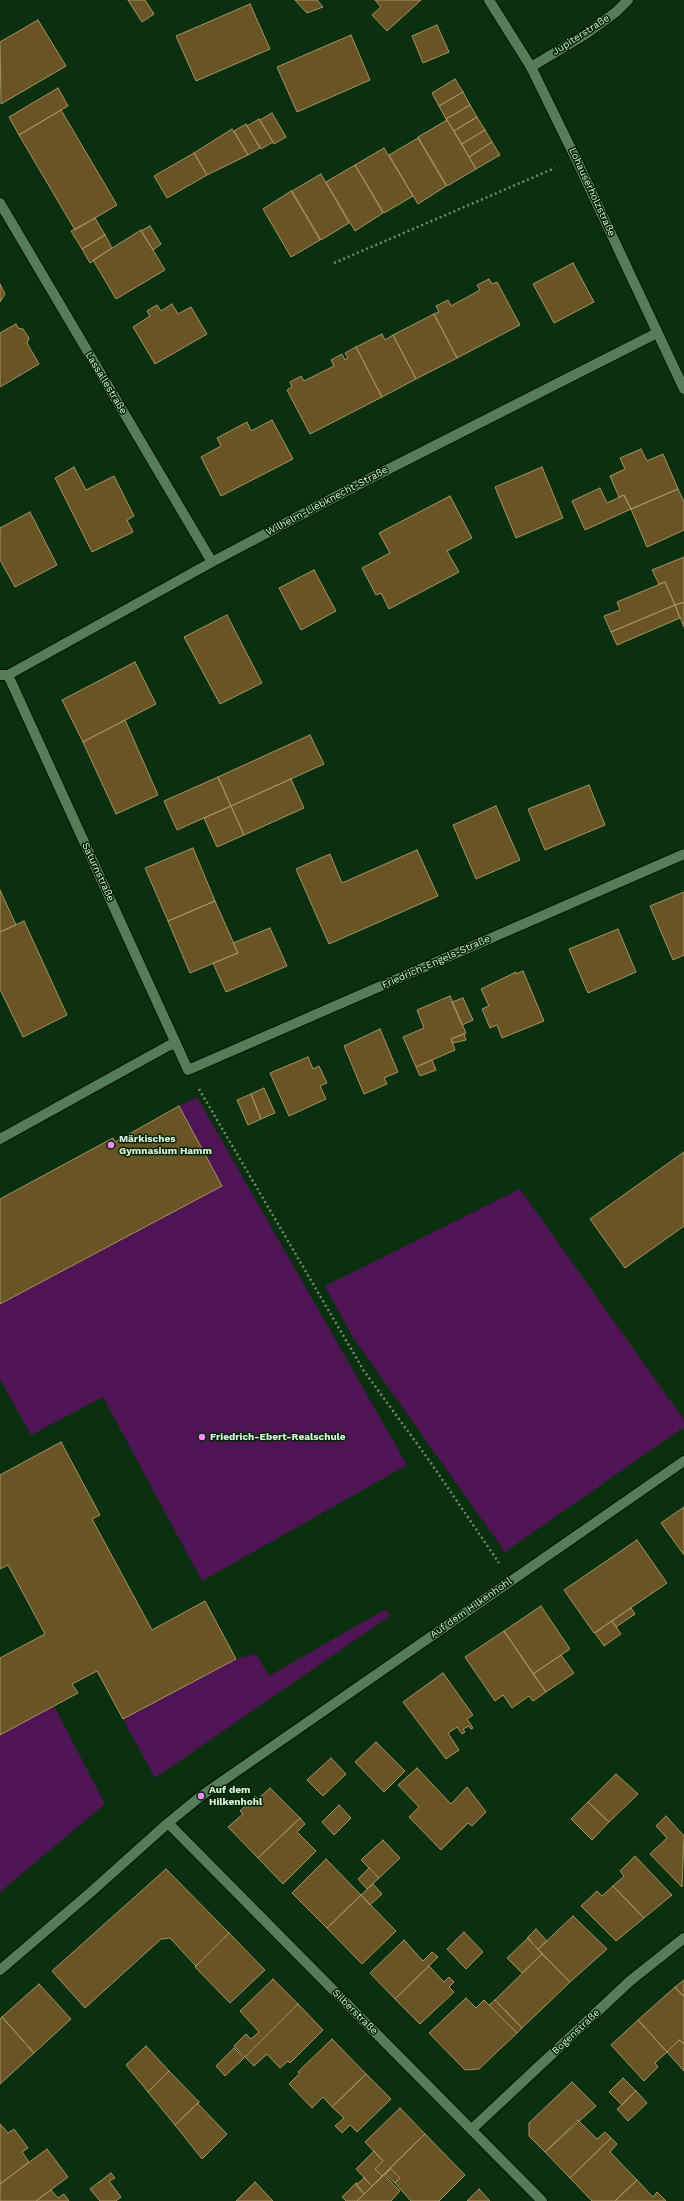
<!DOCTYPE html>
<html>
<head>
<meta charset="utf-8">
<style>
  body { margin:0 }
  canvas { display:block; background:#0a3010 }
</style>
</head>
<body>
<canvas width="684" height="2201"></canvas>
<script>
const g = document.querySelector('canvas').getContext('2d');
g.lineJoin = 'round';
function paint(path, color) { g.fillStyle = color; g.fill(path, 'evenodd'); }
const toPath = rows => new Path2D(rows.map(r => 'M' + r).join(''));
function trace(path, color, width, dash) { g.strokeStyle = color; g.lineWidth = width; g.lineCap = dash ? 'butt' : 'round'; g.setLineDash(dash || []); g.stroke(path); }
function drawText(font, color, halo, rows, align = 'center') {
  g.font = font + ' "Work Sans",sans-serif'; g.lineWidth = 3; g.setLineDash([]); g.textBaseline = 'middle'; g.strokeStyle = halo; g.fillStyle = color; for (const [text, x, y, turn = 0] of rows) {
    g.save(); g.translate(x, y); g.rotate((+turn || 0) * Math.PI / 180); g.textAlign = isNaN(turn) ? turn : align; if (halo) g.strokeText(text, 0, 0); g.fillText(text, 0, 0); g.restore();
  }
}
paint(toPath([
  [197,1097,407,1465,202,1581,103,1397,31,1435,0,1379,0,1304,222,1186,180,1109,179,1106],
  [520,1189,684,1420,684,1427,505,1552,352,1336,325,1286],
  [386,1609,390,1616,155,1778,123,1719,236,1659,256,1654,269,1676],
  [54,1706,105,1804,0,1892,0,1735]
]), '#4f1453');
const building = toPath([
  [128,0,145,0,154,14,142,22,128,0],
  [295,0,317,0,323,7,307,13,295,0],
  [375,0,421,0,387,31,372,15,381,7,375,0],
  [250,4,270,49,196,81,176,36,250,4],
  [38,20,66,66,1,104,0,42,38,20],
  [437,25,449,52,423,63,412,36,437,25],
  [351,35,370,80,297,112,277,67,351,35],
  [455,79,463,92,439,106,432,93,455,79],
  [58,88,68,106,19,135,9,117,58,88],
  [463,92,470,105,446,119,439,106,463,92],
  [470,105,477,117,454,131,446,119,470,105],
  [61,110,117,205,75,230,19,135,61,110],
  [272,113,286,137,274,144,260,120,272,113],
  [477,117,485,130,462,144,454,131,477,117],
  [259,119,273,142,261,149,247,126,259,119],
  [447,120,476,169,447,186,418,137,447,120],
  [246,124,260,148,248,155,234,131,246,124],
  [232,129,248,155,207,175,194,153,232,129],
  [485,130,492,142,469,157,462,144,485,130],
  [418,138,446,186,418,204,389,155,418,138],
  [492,142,500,155,476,169,469,157,492,142],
  [384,148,413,196,384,213,355,165,384,148],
  [194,153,207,175,167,198,154,176,194,153],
  [355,165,383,213,355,231,326,182,355,165],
  [321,174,349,223,321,240,292,191,321,174],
  [291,191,320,240,291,257,263,209,291,191],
  [95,218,105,235,82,249,71,231,95,218],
  [150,226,161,244,153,250,141,231,150,226],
  [141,230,165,270,116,299,93,260,141,230],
  [105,235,112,248,90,263,82,249,105,235],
  [573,263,594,302,554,323,533,284,573,263],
  [489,279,492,284,497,282,520,325,457,358,434,314,439,312,436,306,448,300,451,306,480,290,477,285,489,279],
  [0,284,5,294,0,302,0,284],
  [172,304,178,314,191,307,207,334,155,364,133,327,150,316,147,311,157,305,161,311,172,304],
  [434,314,457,358,416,379,393,335,434,314],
  [16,324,18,328,23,329,29,338,27,343,39,364,0,387,0,333,16,324],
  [382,334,385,340,393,335,416,379,382,397,356,347,382,334],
  [356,347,382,397,310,434,287,390,292,387,290,382,301,376,304,381,334,366,331,360,342,354,345,360,348,358,345,353,356,347],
  [272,420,293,459,221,496,201,457,221,446,217,438,247,422,251,431,272,420],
  [641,449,647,461,663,454,678,489,631,509,624,495,619,497,610,476,625,469,620,458,641,449],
  [74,467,86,490,114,476,134,516,127,520,133,532,92,552,55,478,74,467],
  [542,467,563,518,516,538,495,487,542,467],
  [600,488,607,503,624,495,631,509,585,530,572,501,600,488],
  [678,489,684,502,684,530,647,547,631,509,678,489],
  [450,496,472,538,447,551,459,572,389,609,381,593,376,595,362,568,390,553,379,533,450,496],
  [30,512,57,565,15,587,0,560,0,528,30,512],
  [684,557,684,602,675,605,665,582,659,584,652,570,684,557],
  [314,570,336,611,301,630,279,588,314,570],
  [665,582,675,605,611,632,604,616,620,610,617,602,665,582],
  [684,602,684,627,675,605,684,602],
  [675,605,680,618,617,645,611,632,675,605],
  [227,615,262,683,220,704,184,637,227,615],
  [135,662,156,704,83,742,62,700,135,662],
  [125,720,158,795,116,814,83,742,125,720],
  [310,735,324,764,231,806,218,777,310,735],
  [218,777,231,806,177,830,164,801,218,777],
  [291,779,304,808,244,835,231,806,291,779],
  [589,785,605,825,545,850,528,809,589,785],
  [231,806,244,835,217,847,204,818,231,806],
  [496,806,520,860,476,879,453,825,496,806],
  [193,848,215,901,168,921,145,868,193,848],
  [417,850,438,896,329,944,296,869,330,854,342,883,417,850],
  [0,890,16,925,0,932,0,890],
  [684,892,684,955,673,960,650,906,684,892],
  [215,901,238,953,190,973,168,921,215,901],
  [24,921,67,1015,23,1037,0,989,0,932,24,921],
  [270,928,287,966,226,992,213,963,238,953,233,943,270,928],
  [618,929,636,972,588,993,569,949,618,929],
  [523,971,544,1021,502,1038,497,1025,490,1028,482,1009,489,1006,481,989,516,972,516,974,523,971],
  [450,996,466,1033,451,1039,455,1050,416,1067,403,1037,424,1028,417,1010,450,996],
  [463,998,473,1020,462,1025,452,1002,463,998],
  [380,1029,398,1072,384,1078,387,1084,364,1094,344,1046,380,1029],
  [464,1034,466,1040,453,1043,451,1039,464,1034],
  [308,1057,313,1069,319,1066,327,1083,320,1086,326,1099,289,1116,270,1073,308,1057],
  [432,1060,436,1070,420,1076,416,1067,432,1060],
  [264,1088,275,1113,261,1119,251,1094,264,1088],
  [251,1094,261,1119,248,1125,237,1100,251,1094],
  [179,1106,222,1186,0,1304,0,1199,113,1138,115,1142,179,1106],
  [684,1152,684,1226,625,1268,590,1219,684,1152],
  [61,1442,100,1515,92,1519,152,1630,205,1601,236,1659,123,1719,97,1671,72,1684,78,1693,0,1735,0,1658,45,1634,8,1565,0,1569,0,1475,61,1442],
  [684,1507,684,1555,661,1523,684,1507],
  [637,1540,667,1583,594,1633,564,1590,637,1540],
  [541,1606,570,1649,533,1674,504,1631,541,1606],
  [631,1608,635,1614,616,1627,612,1621,631,1608],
  [612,1621,621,1634,604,1646,595,1633,612,1621],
  [504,1631,546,1692,533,1701,529,1696,512,1708,503,1695,495,1701,465,1657,504,1631],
  [561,1655,574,1673,546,1692,533,1674,561,1655],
  [443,1673,473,1715,467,1719,473,1728,471,1729,469,1726,463,1729,465,1732,462,1734,457,1727,448,1733,459,1750,446,1759,403,1702,443,1673],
  [376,1742,405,1771,384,1792,355,1762,376,1742],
  [331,1758,346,1774,323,1796,307,1780,331,1758],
  [417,1768,451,1804,467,1787,486,1812,472,1826,468,1823,441,1850,409,1817,419,1807,398,1785,417,1768],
  [616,1774,638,1794,609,1822,588,1802,616,1774],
  [270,1788,300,1818,258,1858,228,1827,243,1814,240,1811,255,1796,258,1799,270,1788],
  [588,1802,609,1822,592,1840,571,1819,588,1802],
  [339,1805,351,1818,334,1835,322,1822,339,1805],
  [666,1816,684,1836,682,1887,650,1854,667,1838,656,1826,666,1816],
  [300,1818,305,1824,297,1832,316,1851,283,1884,258,1858,300,1818],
  [383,1840,400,1858,379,1878,361,1860,383,1840],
  [635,1856,672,1895,644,1918,613,1886,624,1876,620,1871,635,1856],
  [326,1859,361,1895,327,1928,292,1893,326,1859],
  [369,1868,379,1878,367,1889,358,1879,369,1868],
  [166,1869,229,1933,196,1966,170,1938,161,1939,85,2008,52,1971,166,1869],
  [373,1884,382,1894,370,1905,361,1895,373,1884],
  [613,1886,644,1918,616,1941,581,1906,597,1891,602,1896,613,1886],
  [361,1895,396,1931,362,1964,327,1928,361,1895],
  [573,1916,607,1949,570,1982,538,1949,573,1916],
  [536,1929,547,1941,538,1949,527,1938,536,1929],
  [464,1932,483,1952,466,1969,447,1949,464,1932],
  [229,1933,265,1970,230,2003,195,1967,229,1933],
  [528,1938,542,1954,522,1973,507,1958,528,1938],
  [404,1940,423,1961,432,1952,438,1957,395,1999,370,1973,404,1940],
  [542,1954,570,1982,522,2028,495,2000,542,1954],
  [429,1966,444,1982,449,1977,454,1982,449,1987,454,1992,420,2024,395,1999,429,1966],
  [273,1979,298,2004,245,2057,234,2046,246,2034,251,2039,259,2032,240,2011,273,1979],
  [684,1980,684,1997,675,1987,684,1980],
  [39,1984,71,2019,34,2053,2,2017,39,1984],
  [675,1987,684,1997,684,2044,679,2040,667,2052,638,2020,675,1987],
  [466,1998,476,2008,484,2000,517,2033,479,2069,465,2070,429,2033,466,1998],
  [495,2000,522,2028,517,2033,489,2005,495,2000],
  [298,2004,323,2030,290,2063,288,2061,280,2068,267,2054,254,2066,245,2057,298,2004],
  [2,2017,34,2053,0,2084,0,2019,2,2017],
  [638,2020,667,2052,655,2063,658,2067,644,2081,611,2045,638,2020],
  [332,2039,366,2074,332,2107,323,2097,312,2108,289,2084,300,2073,298,2072,332,2039],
  [679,2040,684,2044,684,2071,667,2052,679,2040],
  [146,2046,169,2071,148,2092,126,2065,146,2046],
  [234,2048,244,2058,225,2076,216,2066,234,2048],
  [169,2071,199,2102,175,2125,148,2092,169,2071],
  [366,2074,391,2099,357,2132,350,2125,342,2133,335,2126,344,2118,332,2107,366,2074],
  [623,2078,636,2091,622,2105,609,2092,623,2078],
  [572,2082,596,2106,545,2152,529,2136,529,2123,572,2082],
  [636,2091,647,2103,628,2121,617,2109,636,2091],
  [199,2102,198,2104,227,2134,202,2159,175,2125,199,2102],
  [400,2108,425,2134,382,2176,375,2169,383,2161,365,2142,400,2108],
  [578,2120,597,2139,605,2132,611,2138,570,2178,545,2152,578,2120],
  [0,2124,8,2133,14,2129,28,2148,22,2152,29,2162,0,2184,0,2124],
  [425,2134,465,2175,439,2201,411,2201,395,2183,400,2178,391,2169,382,2176,425,2134],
  [611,2138,617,2144,610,2152,637,2180,615,2201,592,2201,570,2178,611,2138],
  [47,2149,68,2177,36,2201,0,2201,0,2184,47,2149],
  [374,2151,383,2161,375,2169,382,2176,372,2186,356,2169,374,2151],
  [391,2169,400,2178,395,2183,385,2174,391,2169],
  [111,2173,115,2178,109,2181,121,2197,116,2201,100,2201,90,2189,111,2173],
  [384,2175,400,2191,391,2201,357,2201,384,2175],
  [364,2178,372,2186,364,2194,356,2185,364,2178],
  [637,2180,653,2197,657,2192,666,2201,615,2201,637,2180],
  [255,2182,273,2201,236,2201,255,2182],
  [356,2183,364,2194,357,2201,346,2201,342,2197,356,2183],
  [479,2189,490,2201,467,2201,479,2189],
  [51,2190,58,2198,64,2194,69,2201,36,2201,51,2190]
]);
paint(building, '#695425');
trace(building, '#a99363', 1);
const service = toPath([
  [0,1139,168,1046,176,1043]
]);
const minor = toPath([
  [531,67,586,34,616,12,628,0],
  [0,203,212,562],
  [0,675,8,675,212,562,367,480,657,333],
  [8,675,188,1070,684,854],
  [168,1823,542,2201],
  [0,1970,91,1892,168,1823,201,1796,684,1461],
  [472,2129,630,1981,684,1938]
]);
const tertiary = toPath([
  [489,0,531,67,576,159,684,389]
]);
trace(service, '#001602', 12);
trace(minor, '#001602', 12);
trace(tertiary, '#001602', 12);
trace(toPath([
  [334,263,555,168],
  [199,1089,364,1371,431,1463,499,1563]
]), '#6e8c72', 2.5, [2, 3]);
trace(service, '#567c58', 10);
trace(minor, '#567c58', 10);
trace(tertiary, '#567c58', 10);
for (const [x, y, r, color] of [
  [111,1145,4,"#f18bf5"],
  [202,1437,4,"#f18bf5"],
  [201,1796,4,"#f18bf5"]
]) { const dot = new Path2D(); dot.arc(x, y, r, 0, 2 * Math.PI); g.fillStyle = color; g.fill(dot); trace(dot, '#012606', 1.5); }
drawText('10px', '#ddf2de', '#012606', [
  ["Jupiterstraße",581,35,-33],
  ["Lohauserholzstraße",592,192,65],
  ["Lassallestraße",106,383,59],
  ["Wilhelm-Liebknecht-Straße",327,501,-28],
  ["Saturnstraße",98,872,65],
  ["Friedrich-Engels-Straße",436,962,-24],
  ["Auf dem Hilkenhohl",471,1608,-35],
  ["Silberstraße",355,2012,45],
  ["Bogenstraße",576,2032,-43]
]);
drawText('bold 10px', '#ddf2de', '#012606', [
  ["Märkisches",119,1139],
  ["Gymnasium Hamm",119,1151],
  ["Friedrich-Ebert-Realschule",210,1437],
  ["Auf dem",209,1790],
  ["Hilkenhohl",209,1802]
], 'left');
</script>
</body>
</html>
